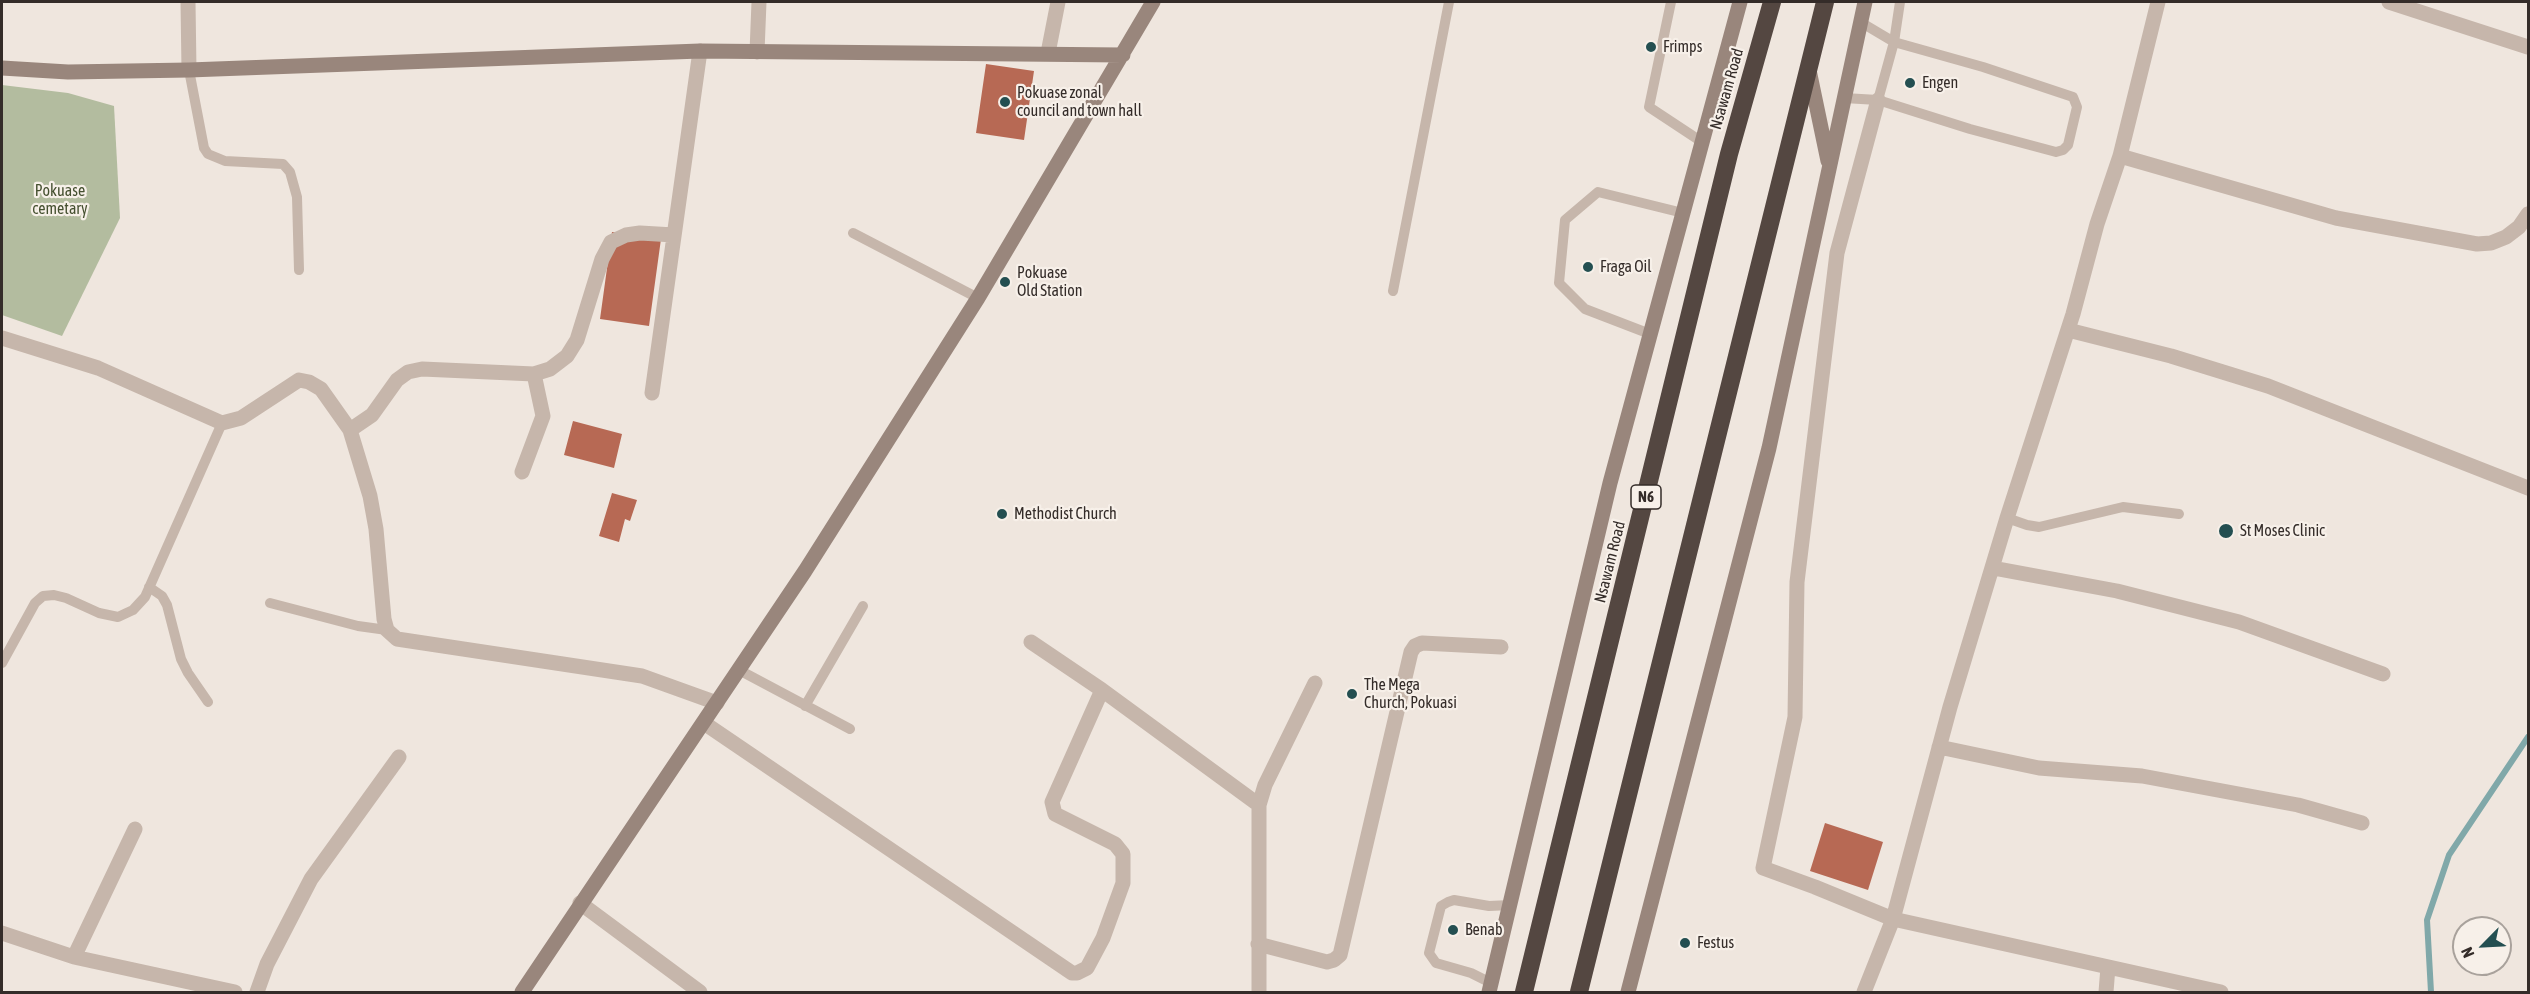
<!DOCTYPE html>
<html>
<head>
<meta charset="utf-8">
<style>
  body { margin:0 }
  #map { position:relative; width:2530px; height:994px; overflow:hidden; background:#efe6de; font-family:"Asap Condensed",sans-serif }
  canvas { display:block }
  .frame { position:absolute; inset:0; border:3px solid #342c29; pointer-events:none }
  .north { position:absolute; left:2452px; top:916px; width:60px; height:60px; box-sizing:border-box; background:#f7f0e9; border:2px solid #a9a29c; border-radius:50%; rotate:246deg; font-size:16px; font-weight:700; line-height:24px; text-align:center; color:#342c29 }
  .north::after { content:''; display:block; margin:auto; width:21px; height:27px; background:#244f51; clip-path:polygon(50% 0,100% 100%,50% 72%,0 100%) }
</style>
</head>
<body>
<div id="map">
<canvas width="2530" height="994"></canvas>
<div class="frame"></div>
<div class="north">N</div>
</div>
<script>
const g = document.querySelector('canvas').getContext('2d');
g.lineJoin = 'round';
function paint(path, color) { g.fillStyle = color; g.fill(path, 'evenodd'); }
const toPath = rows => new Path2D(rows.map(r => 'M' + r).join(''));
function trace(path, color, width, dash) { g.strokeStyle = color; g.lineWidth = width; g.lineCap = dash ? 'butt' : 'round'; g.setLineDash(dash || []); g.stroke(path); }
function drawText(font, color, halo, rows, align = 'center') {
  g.font = font + ' "Asap Condensed",sans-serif'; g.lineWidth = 4.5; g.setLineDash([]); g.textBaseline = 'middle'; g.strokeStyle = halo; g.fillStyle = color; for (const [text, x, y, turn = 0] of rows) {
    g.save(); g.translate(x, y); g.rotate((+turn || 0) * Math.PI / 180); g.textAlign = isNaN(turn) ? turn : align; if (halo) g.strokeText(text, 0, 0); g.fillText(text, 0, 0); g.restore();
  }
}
paint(toPath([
  [2,85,68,93,114,106,120,218,62,336,2,315]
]), '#b3bc9f');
trace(toPath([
  [2431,992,2427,920,2449,855,2528,737]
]), '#80a8a9', 6);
paint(toPath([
  [986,64,1034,71,1024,140,976,133],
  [612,232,661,239,649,326,600,319],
  [573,421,622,434,614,468,564,455],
  [612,493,637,500,630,521,625,519,619,542,599,536],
  [1825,823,1883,842,1868,890,1810,871]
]), '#b76954');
trace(toPath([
  [1671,2,1649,107,1702,142],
  [189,70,204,148,208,154,225,161,283,164,290,172,297,197,299,270],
  [1844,98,1878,100,1970,129,2056,152,2063,150,2068,145,2077,107,2073,97,1983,67,1894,42,1862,23],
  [1878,100,1894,42,1900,2],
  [853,233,978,298],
  [1393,291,1449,2],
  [1650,334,1585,309,1559,283,1565,220,1598,192,1683,213],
  [2007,518,2027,525,2039,527,2123,507,2179,514],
  [149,587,162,596,167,605,181,659,188,673,208,702],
  [270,603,358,626,387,630],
  [2,663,35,603,43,596,54,595,66,598,99,613,118,617,133,610,145,597,222,423],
  [739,670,850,729],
  [805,706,863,606],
  [1491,983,1471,973,1436,963,1429,953,1441,906,1448,902,1454,900,1489,906,1510,905]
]), '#c6b6ab', 10);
trace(toPath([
  [188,2,189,70],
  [2389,2,2528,47],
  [757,52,759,2],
  [1048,53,1058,2],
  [1878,100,1837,253,1797,582,1795,717,1763,868,1815,887,1893,919,2221,992],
  [2120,156,2336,218,2477,244,2491,243,2506,237,2519,227,2528,214],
  [2068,330,2171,356,2268,386,2528,488],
  [2,338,98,368,222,423,241,418,299,380,309,382,321,389,350,430,370,496,376,529,384,619,387,630,397,639,642,676,717,703],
  [652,393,700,51],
  [350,430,372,415,397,380,408,372,422,369,534,374,550,369,567,356,577,340,602,259,611,242,626,235,640,233,674,235],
  [522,472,543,416,534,374],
  [1993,568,2117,591,2239,622,2383,674],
  [1031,642,1102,690,1259,805],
  [704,723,1072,973,1077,973,1087,968,1103,938,1123,883,1123,854,1115,844,1055,814,1052,802,1102,690],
  [1939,747,2039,768,2142,776,2298,805,2362,823],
  [580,903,700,992],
  [2,933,74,957,235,992],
  [1258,944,1327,962,1334,960,1340,955,1411,652,1415,646,1422,643,1501,647],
  [74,957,135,829],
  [257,992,267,964,311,879,399,757],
  [1259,992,1259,805,1265,785,1315,683],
  [1864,992,1893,919,1950,707,2007,518,2073,314,2097,224,2120,156,2158,2],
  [2106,992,2108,967]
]), '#c6b6ab', 15);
trace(toPath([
  [2,68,68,72,189,70,700,51,1123,55],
  [1809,70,1828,161],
  [522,992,805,571,978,298,1153,2],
  [1489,992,1610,483,1740,2],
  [1628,992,1769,448,1865,2]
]), '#99867c', 15);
trace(toPath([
  [1524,992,1729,154,1772,2],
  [1579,992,1825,2]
]), '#544741', 18);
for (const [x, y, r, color] of [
  [1651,47,6,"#244f51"],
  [1910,83,6,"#244f51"],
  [1005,102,6,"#244f51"],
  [1588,267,6,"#244f51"],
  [1005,282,6,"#244f51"],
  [1002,514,6,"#244f51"],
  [2226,531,8,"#244f51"],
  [1352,694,6,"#244f51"],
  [1453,930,6,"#244f51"],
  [1685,943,6,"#244f51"]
]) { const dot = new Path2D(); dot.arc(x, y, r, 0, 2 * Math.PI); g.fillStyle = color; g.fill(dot); trace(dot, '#f7f0e9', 2); }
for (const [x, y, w] of [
  [1646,497,30]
]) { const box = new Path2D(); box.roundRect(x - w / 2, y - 12, w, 24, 4.5); g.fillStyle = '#f7f0e9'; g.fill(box); trace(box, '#342c29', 1.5); }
drawText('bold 15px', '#342c29', null, [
  ["N6",1646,497]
]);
drawText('16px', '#342c29', '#f7f0e9', [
  ["Frimps",1663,47],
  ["Engen",1922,83],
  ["Pokuase zonal",1017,93],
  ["council and town hall",1017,111],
  ["Fraga Oil",1600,267],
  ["Pokuase",1017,273],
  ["Old Station",1017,291],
  ["Methodist Church",1014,514],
  ["St Moses Clinic",2240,531],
  ["The Mega",1364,685],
  ["Church, Pokuasi",1364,703],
  ["Benab",1465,930],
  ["Festus",1697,943]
], 'left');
drawText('16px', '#342c29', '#f7f0e9', [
  ["Nsawam Road",1727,89,-74],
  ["Nsawam Road",1610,562,-76]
]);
drawText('16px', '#455030', '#f7f0e9', [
  ["Pokuase",60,191],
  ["cemetary",60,209]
]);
</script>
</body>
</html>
